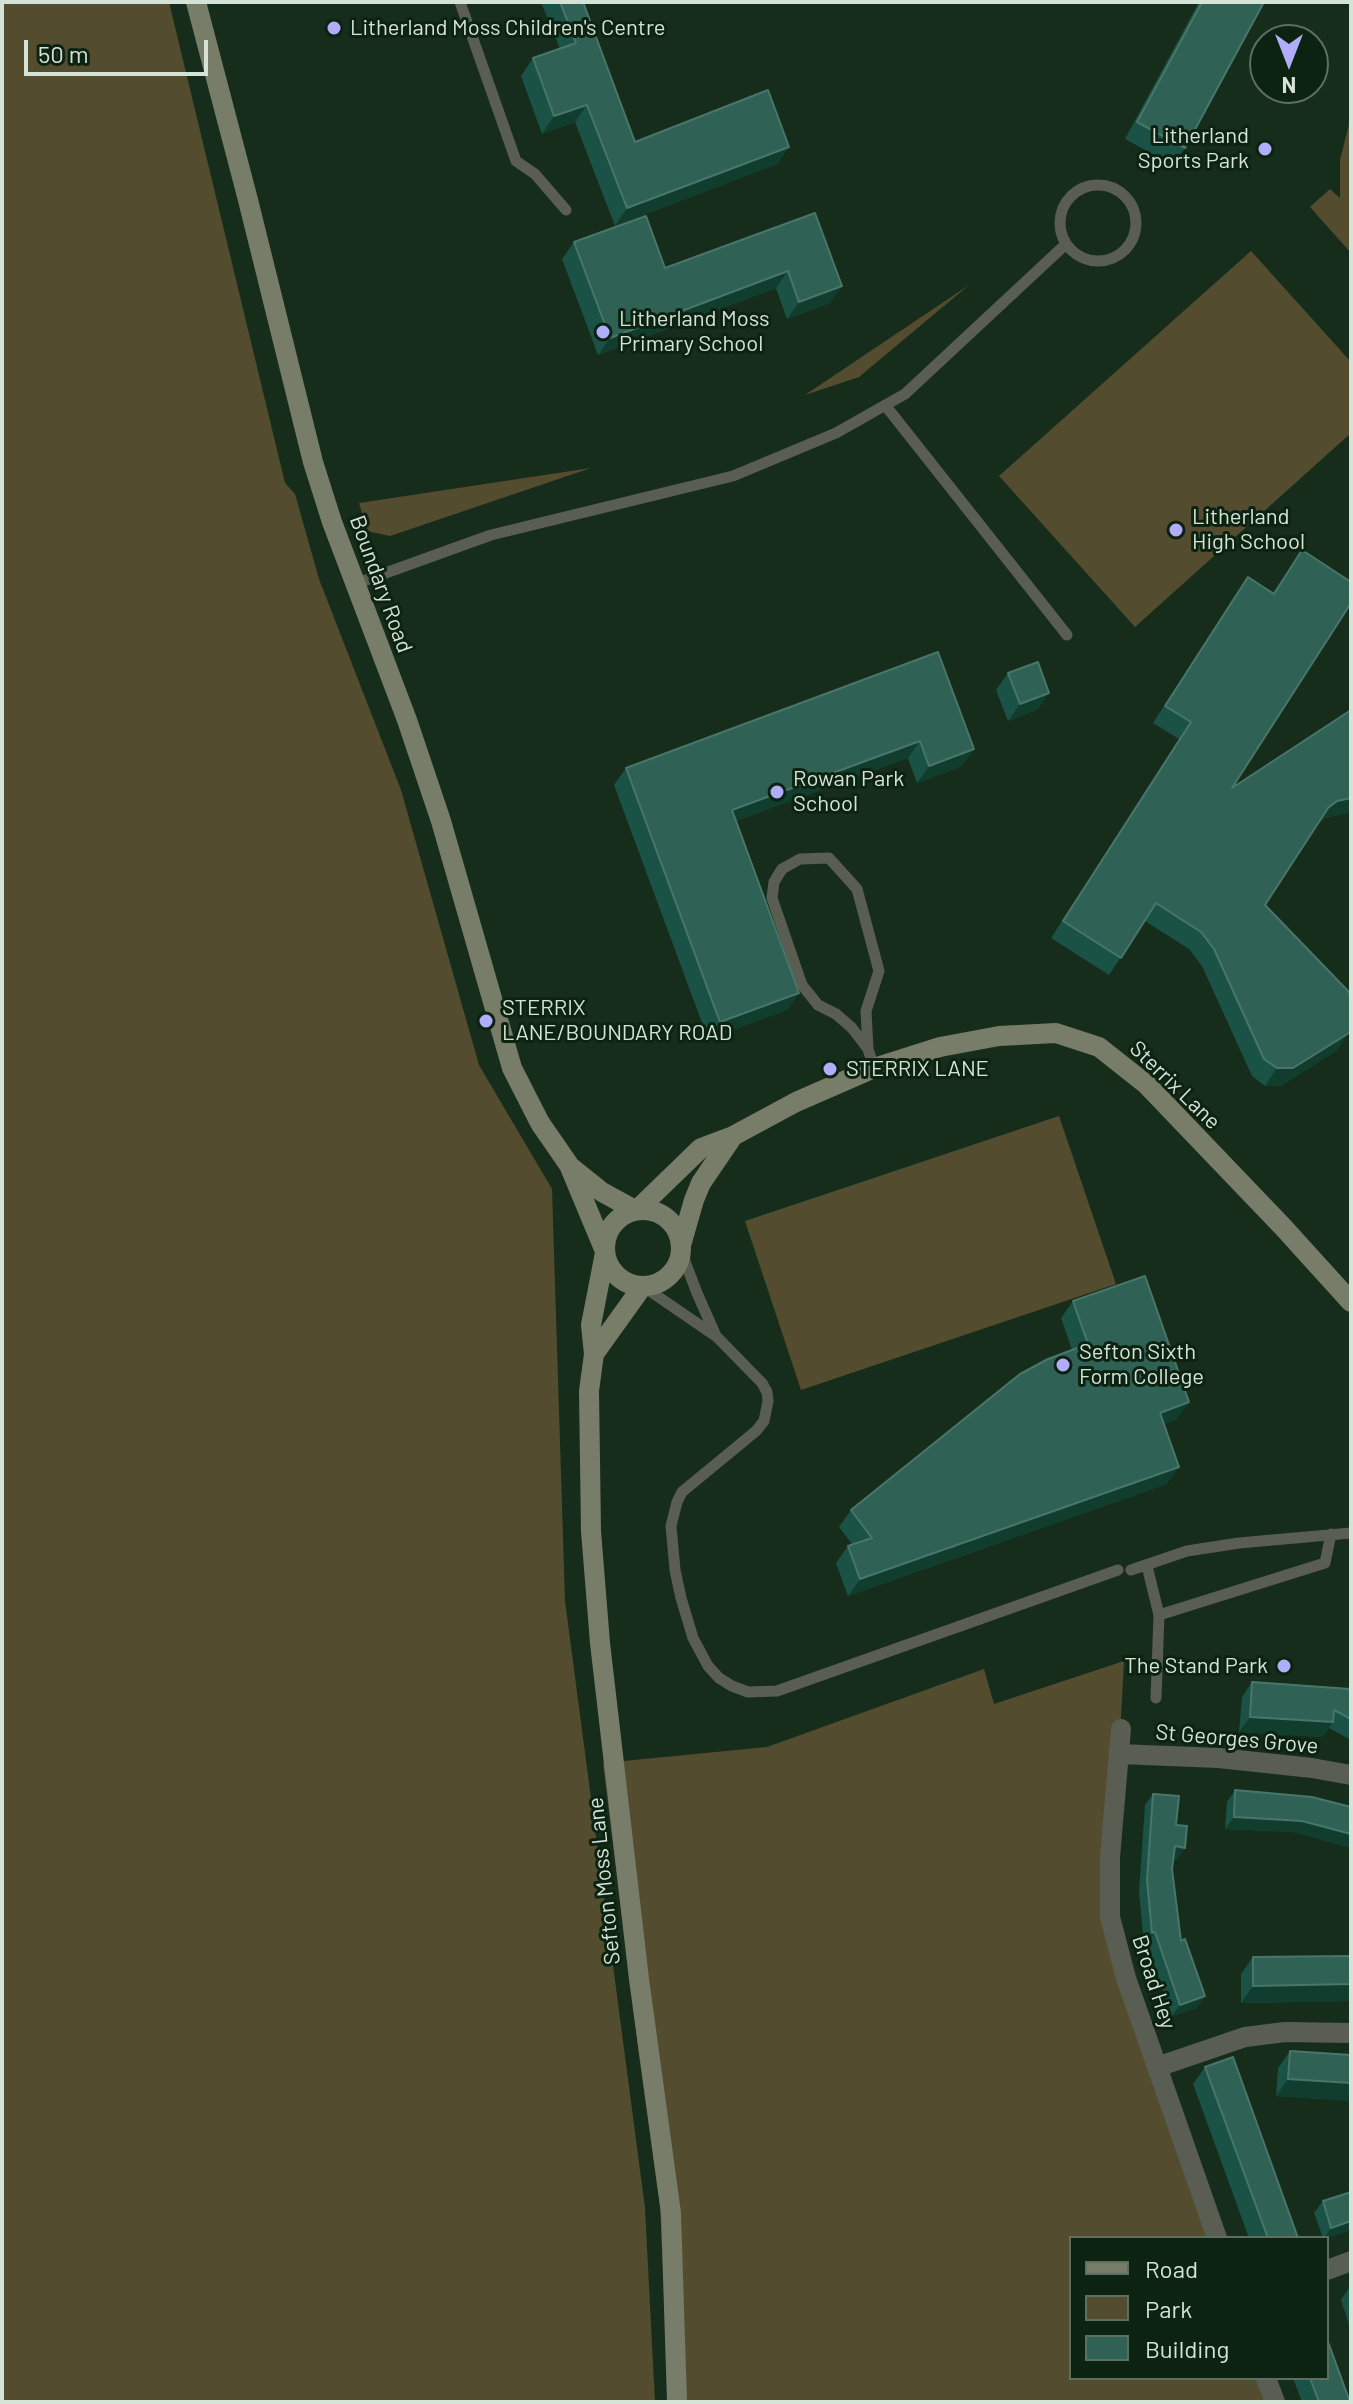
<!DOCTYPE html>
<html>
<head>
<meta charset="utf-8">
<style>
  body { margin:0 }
  #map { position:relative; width:1353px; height:2404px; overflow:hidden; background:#172d1b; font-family:Barlow,sans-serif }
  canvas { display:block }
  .frame { position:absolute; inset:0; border:4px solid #d5e2d6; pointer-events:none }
  .legend { position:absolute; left:1069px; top:2236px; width:260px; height:144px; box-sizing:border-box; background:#0d2312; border:2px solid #5d6f60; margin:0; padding:10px 14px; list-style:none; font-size:24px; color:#d5e2d6 }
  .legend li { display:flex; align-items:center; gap:16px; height:40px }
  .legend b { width:40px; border:2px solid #5d6f60 }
  .north { position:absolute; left:1249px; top:24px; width:80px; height:80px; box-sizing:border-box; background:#0d2312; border:2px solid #5d6f60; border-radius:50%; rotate:180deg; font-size:22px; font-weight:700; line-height:32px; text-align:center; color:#d5e2d6 }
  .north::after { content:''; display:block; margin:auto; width:28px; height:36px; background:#b0aefa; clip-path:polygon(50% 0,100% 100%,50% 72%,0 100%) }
  .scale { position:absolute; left:24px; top:40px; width:184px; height:36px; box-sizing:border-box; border:4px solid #d5e2d6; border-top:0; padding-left:10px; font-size:24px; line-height:28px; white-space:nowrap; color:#d5e2d6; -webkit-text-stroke:6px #0d2312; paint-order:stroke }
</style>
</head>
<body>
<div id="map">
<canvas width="1353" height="2404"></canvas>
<div class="frame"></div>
<ul class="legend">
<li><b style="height:10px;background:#777d69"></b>Road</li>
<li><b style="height:22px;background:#544c2f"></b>Park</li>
<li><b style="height:22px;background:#2f6155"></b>Building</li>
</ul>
<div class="north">N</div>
<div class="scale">50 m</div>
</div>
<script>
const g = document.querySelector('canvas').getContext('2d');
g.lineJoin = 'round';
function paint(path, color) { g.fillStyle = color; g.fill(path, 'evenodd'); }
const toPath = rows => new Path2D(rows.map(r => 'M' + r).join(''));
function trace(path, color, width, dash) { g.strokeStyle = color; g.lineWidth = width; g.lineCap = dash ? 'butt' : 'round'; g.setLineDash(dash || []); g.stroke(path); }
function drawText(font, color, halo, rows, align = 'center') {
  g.font = font + ' Barlow,sans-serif'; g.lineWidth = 6; g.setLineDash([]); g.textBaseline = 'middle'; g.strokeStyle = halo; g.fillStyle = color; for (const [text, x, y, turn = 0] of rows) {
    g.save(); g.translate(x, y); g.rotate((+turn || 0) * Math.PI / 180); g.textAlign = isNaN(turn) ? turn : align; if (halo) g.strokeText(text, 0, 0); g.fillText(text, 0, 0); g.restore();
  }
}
paint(toPath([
  [2,2,169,2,285,483,295,494,319,579,401,790,479,1065,552,1189,565,1601,645,2208,655,2402,2,2402],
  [1351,116,1351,253,1310,207,1330,189,1340,198,1340,160],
  [1251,251,1351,362,1351,433,1135,627,999,476],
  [969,285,859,377,805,395],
  [591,468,390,536,367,531,359,503],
  [1059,1116,1116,1284,801,1390,745,1221],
  [1124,1661,1110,1917,1217,2238,1071,2238,1071,2378,1266,2378,1275,2402,669,2402,660,2206,639,2055,603,1763,767,1747,984,1669,994,1704]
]), '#544c2f');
trace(toPath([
  [460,2,516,161,535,174,566,210],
  '1060 223a38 38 0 1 1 76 0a38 38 0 1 1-76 0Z',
  [885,405,1067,635],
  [355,584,491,535,733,476,836,433,905,394,1066,244],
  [868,1049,852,1028,836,1014,818,1005,802,985,772,898,774,882,782,869,800,859,829,858,857,889,879,971,866,1011,868,1049,874,1068],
  [681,1251,697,1293,716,1336],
  [644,1287,717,1337,762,1383,767,1392,768,1401,764,1421,756,1431,682,1492,677,1502,671,1526,675,1570,681,1598,693,1638,708,1666,719,1678,732,1686,748,1692,777,1691,1118,1570],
  [1147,1566,1159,1615,1325,1563,1331,1534],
  [1131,1570,1187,1551,1239,1543,1351,1533],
  [1156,1698,1159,1615]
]), '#5a5e52', 11);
trace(toPath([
  [1121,1729,1110,1857,1110,1917,1126,1978,1217,2238],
  [1119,1754,1219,1758,1312,1768,1351,1775],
  [1157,2067,1245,2037,1285,2032,1351,2033],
  [1327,2270,1351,2261],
  [1266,2378,1275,2402]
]), '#5a5e52', 20);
trace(toPath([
  [196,2,247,196,313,462,332,522,407,720,441,821,512,1068,540,1123,569,1165,604,1249],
  [572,1168,602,1192,635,1210],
  '605 1248a38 38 0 1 1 76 0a38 38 0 1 1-76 0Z',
  [637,1210,701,1148,733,1136,796,1102,874,1068,940,1047,999,1036,1056,1033,1099,1047,1147,1085,1283,1227,1351,1302],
  [681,1245,694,1200,701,1183,733,1136],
  [605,1253,591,1325,594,1354,589,1391,591,1531,600,1643,639,1979,671,2213,677,2402],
  [594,1354,642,1287]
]), '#777d69', 20);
paint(toPath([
  [541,2,583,2,635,142,789,147,777,164,615,226,575,122,542,134,521,76,533,58,560,49],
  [1199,2,1264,2,1185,148,1173,165,1125,139],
  [815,213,842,286,830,303,787,319,776,288,598,355,562,259,574,242,665,268],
  [1302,550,1232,788,1351,710,1351,812,1325,818,1318,824,1265,905,1337,1050,1281,1086,1265,1086,1252,1076,1202,966,1189,949,1145,921,1109,975,1051,938,1179,739,1153,723,1236,594,1248,577,1273,593],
  [938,652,962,766,917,783,908,758,736,821,799,993,787,1010,708,1039,614,785,626,768],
  [1008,673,1049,693,1037,710,1008,721,996,690],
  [1073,1301,1177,1419,1164,1424,1167,1484,848,1596,836,1563,848,1546,852,1544,839,1527,851,1510,1072,1350,1061,1318],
  [1252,1682,1351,1690,1351,1740,1329,1728,1322,1737,1239,1732,1242,1697],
  [1235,1790,1351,1807,1351,1848,1294,1832,1225,1829,1227,1802],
  [1153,1794,1176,1825,1177,1860,1173,1859,1172,1869,1181,1941,1197,2008,1172,2016,1147,1944,1144,1944,1139,1892,1145,1805],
  [1351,1956,1351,2001,1241,2003,1241,1974,1253,1957],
  [1290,2051,1351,2055,1351,2101,1276,2096,1278,2068],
  [1205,2067,1298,2238,1249,2238,1193,2084],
  [1351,2192,1351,2230,1327,2238,1323,2238,1314,2213,1323,2201],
  [1351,2285,1351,2327,1350,2327,1341,2300],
  [1293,2378,1327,2378,1350,2402,1302,2402]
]), '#1b5246');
paint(toPath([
  [587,105,575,122,542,134,554,116],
  [789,147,777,164,615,226,627,208],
  [788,271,776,288,598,355,610,338],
  [842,286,830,303,787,319,799,302],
  [1049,693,1037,710,1008,721,1020,704],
  [920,741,908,758,720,827,732,810],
  [974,749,962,766,917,783,929,766],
  [1351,798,1351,812,1325,818,1316,825,1328,808,1337,801],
  [799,993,787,1010,708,1039,720,1022],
  [1351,1030,1337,1050,1281,1086,1265,1086,1277,1068],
  [1189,1402,1177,1419,1148,1430,1160,1413],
  [1179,1467,1167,1484,848,1596,860,1579],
  [1250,1717,1333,1722,1322,1737,1239,1732],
  [1234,1817,1302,1821,1351,1834,1351,1848,1294,1832,1225,1829],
  [1175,1846,1185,1848,1177,1860,1167,1858],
  [1155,1932,1147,1944,1144,1944,1152,1933],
  [1351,1984,1351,2001,1241,2003,1253,1986],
  [1205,1996,1197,2008,1172,2016,1180,2005],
  [1288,2079,1351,2083,1351,2101,1276,2096],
  [1351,2221,1351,2230,1327,2238,1324,2238,1331,2228]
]), '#113d2e');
const building = toPath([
  [560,2,583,2,635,142,768,90,789,147,627,208,587,105,554,116,533,58,576,43,560,2],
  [1202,2,1264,2,1185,148,1137,122,1202,2],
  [815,213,842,286,799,302,788,271,610,338,574,242,646,216,665,268,815,213],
  [1302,550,1351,582,1351,603,1232,788,1351,710,1351,798,1337,801,1328,808,1265,905,1348,991,1351,996,1351,1030,1349,1033,1293,1068,1277,1068,1264,1059,1214,949,1201,932,1156,903,1121,958,1063,921,1191,722,1165,706,1248,577,1274,594,1302,550],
  [938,652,974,749,929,766,920,741,732,810,799,993,720,1022,626,768,938,652],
  [1038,662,1049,693,1020,704,1008,673,1038,662],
  [1145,1276,1189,1402,1160,1413,1179,1467,860,1579,848,1546,872,1538,851,1510,1020,1374,1048,1359,1088,1344,1073,1301,1145,1276],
  [1252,1682,1350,1689,1351,1719,1334,1710,1333,1722,1250,1717,1252,1682],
  [1235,1790,1312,1797,1351,1807,1351,1834,1302,1821,1234,1817,1235,1790],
  [1153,1794,1179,1796,1176,1825,1187,1826,1185,1848,1175,1846,1172,1869,1181,1941,1185,1939,1205,1996,1180,2005,1155,1932,1152,1933,1147,1880,1153,1794],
  [1351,1956,1351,1984,1253,1986,1253,1957,1351,1956],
  [1290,2051,1351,2055,1351,2083,1288,2079,1290,2051],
  [1233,2057,1298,2238,1268,2238,1205,2067,1233,2057],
  [1351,2192,1351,2221,1331,2228,1323,2201,1351,2192],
  [1327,2339,1350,2402,1319,2402,1310,2378,1327,2378,1327,2339]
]);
paint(building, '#2f6155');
trace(building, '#49766a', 2);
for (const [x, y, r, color] of [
  [334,28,8,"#b0aefa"],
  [1265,149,8,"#b0aefa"],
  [603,332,8,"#b0aefa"],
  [1176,530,8,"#b0aefa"],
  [777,792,8,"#b0aefa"],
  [486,1021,8,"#b0aefa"],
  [830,1069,8,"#b0aefa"],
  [1063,1365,8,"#b0aefa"],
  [1284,1666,8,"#b0aefa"]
]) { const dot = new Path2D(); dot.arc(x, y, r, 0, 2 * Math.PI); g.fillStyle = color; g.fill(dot); trace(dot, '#0d2312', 3); }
drawText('22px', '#d5e2d6', '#0d2312', [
  ["Litherland Moss Children's Centre",350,28],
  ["Litherland",1249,136,"right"],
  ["Sports Park",1249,161,"right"],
  ["Litherland Moss",619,319],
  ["Primary School",619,344],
  ["Litherland",1192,517],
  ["High School",1192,542],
  ["Rowan Park",793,779],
  ["School",793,804],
  ["STERRIX",502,1008],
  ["LANE/BOUNDARY ROAD",502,1033],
  ["STERRIX LANE",846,1069],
  ["Sefton Sixth",1079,1352],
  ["Form College",1079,1377],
  ["The Stand Park",1268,1666,"right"]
], 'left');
drawText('22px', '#d5e2d6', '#0d2312', [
  ["Boundary Road",381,584,70],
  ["Sterrix Lane",1175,1085,44],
  ["St Georges Grove",1237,1739,5],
  ["Sefton Moss Lane",604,1881,-96],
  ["Broad Hey",1154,1982,72]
]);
</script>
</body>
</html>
